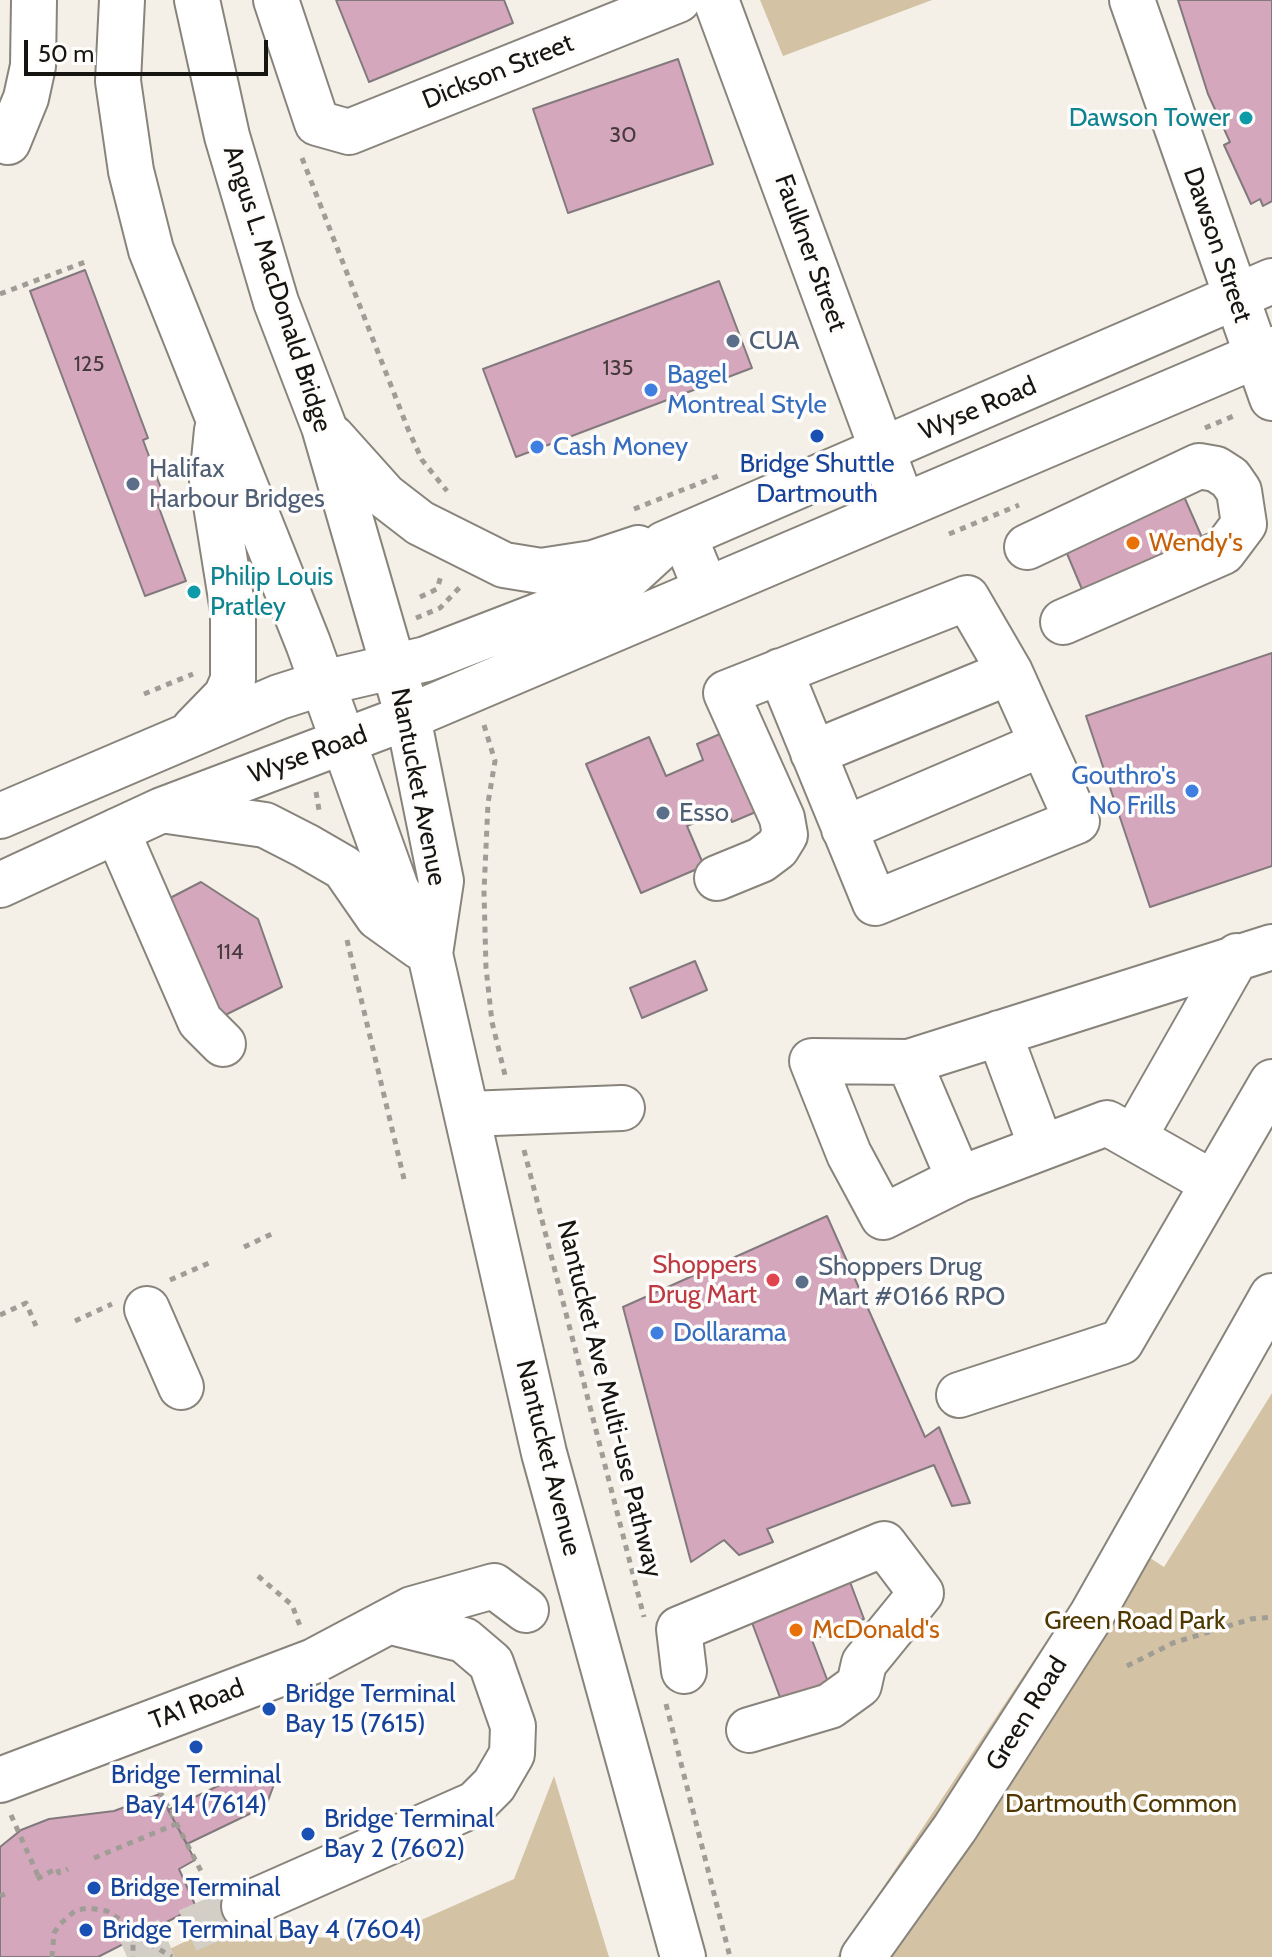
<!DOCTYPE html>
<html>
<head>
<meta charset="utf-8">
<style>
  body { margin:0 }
  #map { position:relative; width:1272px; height:1957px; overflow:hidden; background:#f4f0e7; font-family:Cabin,sans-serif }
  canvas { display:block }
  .scale { position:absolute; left:24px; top:40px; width:244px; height:36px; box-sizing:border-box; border:4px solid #171512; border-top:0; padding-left:10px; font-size:24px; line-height:28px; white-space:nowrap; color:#171512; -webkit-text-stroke:6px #fefdfc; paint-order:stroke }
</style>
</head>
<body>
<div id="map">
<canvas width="1272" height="1957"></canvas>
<div class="scale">50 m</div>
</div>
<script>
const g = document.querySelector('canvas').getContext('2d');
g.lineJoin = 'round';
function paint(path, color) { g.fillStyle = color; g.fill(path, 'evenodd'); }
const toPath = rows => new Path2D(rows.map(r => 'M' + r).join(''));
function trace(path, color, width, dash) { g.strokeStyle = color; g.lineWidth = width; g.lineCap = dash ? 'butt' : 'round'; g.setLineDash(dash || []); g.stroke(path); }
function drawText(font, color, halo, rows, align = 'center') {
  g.font = font + ' Cabin,sans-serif'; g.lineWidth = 7; g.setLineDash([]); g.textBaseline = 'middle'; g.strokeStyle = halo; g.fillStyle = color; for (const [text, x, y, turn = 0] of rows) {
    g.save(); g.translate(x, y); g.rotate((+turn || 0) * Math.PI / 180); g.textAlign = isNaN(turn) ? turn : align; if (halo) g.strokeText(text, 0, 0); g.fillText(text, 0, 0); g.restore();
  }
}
paint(toPath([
  [760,0,932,0,783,56],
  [1272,1393,1272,1957,837,1957,1116,1536,1164,1567],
  [554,1776,609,1957,153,1957,205,1932,376,1940,514,1879]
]), '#d3c2a3');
const building = toPath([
  [336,0,504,0,513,23,369,82,336,0],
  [1178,0,1272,0,1272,201,1263,206,1260,199,1251,204,1224,145,1230,142,1208,94,1178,0],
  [678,59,713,164,568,213,533,109,678,59],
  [85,270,148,438,143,440,166,502,158,505,186,581,145,596,30,291,85,270],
  [719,281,752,368,516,457,483,369,719,281],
  [1182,492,1204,542,1084,594,1063,544,1182,492],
  [1272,653,1272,866,1150,907,1086,716,1272,653],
  [736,727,770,806,732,822,727,809,687,826,704,866,641,893,586,764,649,737,666,776,703,760,697,744,736,727],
  [201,882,258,919,282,987,213,1021,170,898,201,882],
  [695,961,707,990,642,1018,630,988,695,961],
  [827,1216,925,1437,939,1427,970,1503,952,1506,934,1465,767,1529,773,1542,739,1555,724,1540,691,1562,623,1307,827,1216],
  [847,1574,864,1619,812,1640,828,1682,781,1700,748,1612,847,1574],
  [251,1770,276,1779,266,1806,187,1844,168,1810,251,1770],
  [160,1794,195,1860,179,1869,196,1907,98,1957,0,1957,0,1847,21,1830,49,1819,114,1811,160,1794]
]);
paint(building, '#d5a7bc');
trace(building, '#82797d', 2);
trace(toPath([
  [127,1957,244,1906]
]), '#d3cfc7', 44, [44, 22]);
const minor = toPath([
  [276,0,317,123,349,132,678,0],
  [716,0,903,506],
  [1132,0,1272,398],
  [8,142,26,98,33,66,34,0],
  [684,536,706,589],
  [1027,547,1199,466,1216,469,1230,478,1239,491,1244,524,1223,552,1063,622],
  [813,753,1010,672],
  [844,829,1042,744],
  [117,831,200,1021,223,1044],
  [717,878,761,860,777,848,785,835,782,818,726,693,967,598,1010,672,1077,821,875,903,780,671],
  [999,1033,1041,1146],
  [909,1062,959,1179],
  [468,1114,622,1108],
  [1134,1137,1237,956],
  [1211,1182,1107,1123,959,1179,883,1217,849,1154,812,1061,909,1062,1272,947],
  [147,1309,181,1387],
  [959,1395,1121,1342,1272,1082],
  [684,1671,679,1629,884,1544,921,1593,864,1663,859,1685,830,1706,749,1730],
  [0,1780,314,1661,412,1609,494,1586,526,1610],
  [244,1906,475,1804,494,1785,512,1754,513,1726,491,1663,464,1640,391,1622],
  [863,1957,955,1828,1091,1616,1272,1296]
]);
const major = toPath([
  [122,0,118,81,131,171,151,250,308,643,396,888,430,954,544,1453,683,1957],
  [197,0,227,136,276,302,324,427,408,717,441,881,430,954],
  [332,437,385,496,420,523,504,565,541,571,593,563,638,548],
  [194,729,226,696,233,680,233,611,212,480,217,430],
  [168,811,265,825,306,846,344,868,378,917,420,947],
  [0,816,279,697,323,683,426,659,579,600,628,577,664,544,1272,281],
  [0,885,162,810,408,717,1272,349]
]);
trace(minor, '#88847c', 48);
trace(major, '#88847c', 48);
trace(toPath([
  [302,158,408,429,422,460,447,491],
  [0,294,85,262],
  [1205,428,1236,415],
  [634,509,718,476],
  [949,534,1019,505],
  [420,597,437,589,441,576],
  [416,618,440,608,462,585],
  [144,694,193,674],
  [484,725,495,761,488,803,484,892,486,968,492,1022,505,1075],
  [316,792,319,810],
  [347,940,404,1179],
  [524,1150,644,1617],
  [244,1247,276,1232],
  [170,1280,209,1263],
  [0,1315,26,1303,36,1326],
  [75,1321,112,1304],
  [258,1576,292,1605,300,1626],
  [1127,1666,1173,1643,1251,1619,1272,1617],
  [666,1704,730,1957],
  [154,1780,201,1871],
  [11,1815,39,1878],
  [94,1858,176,1824],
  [37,1879,57,1868,59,1873,68,1869],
  [0,1896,5,1894],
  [129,1931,172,1957],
  [52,1957,54,1933,60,1924,76,1910,89,1908,107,1911,121,1920,133,1943,133,1957]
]), '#a09d96', 5, [6, 6]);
trace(minor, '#fff', 44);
trace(major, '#fff', 44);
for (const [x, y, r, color] of [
  [1246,118,8,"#0f9aa8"],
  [733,341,8,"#5c6f8a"],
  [651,390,8,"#3f7fe0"],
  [817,436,8,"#1a4fb4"],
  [537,447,8,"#3f7fe0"],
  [133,484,8,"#5c6f8a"],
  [1133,543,8,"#e8710a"],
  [194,592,8,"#0f9aa8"],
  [1192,791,8,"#3f7fe0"],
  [663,813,8,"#5c6f8a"],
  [773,1280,8,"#e0444e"],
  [802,1282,8,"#5c6f8a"],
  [657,1333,8,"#3f7fe0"],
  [796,1630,8,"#e8710a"],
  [269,1709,8,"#1a4fb4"],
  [196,1747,8,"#1a4fb4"],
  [308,1834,8,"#1a4fb4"],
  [94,1888,8,"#1a4fb4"],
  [86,1930,8,"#1a4fb4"]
]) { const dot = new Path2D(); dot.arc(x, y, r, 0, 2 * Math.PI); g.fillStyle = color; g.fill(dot); trace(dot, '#fefdfc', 3); }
drawText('22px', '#463a3c', null, [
  ["30",623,136],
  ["125",89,365],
  ["135",618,369],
  ["114",230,953]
]);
drawText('26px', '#171512', '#fefdfc', [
  ["Dickson Street",498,72,-22],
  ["Dawson Street",1217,245,71],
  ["Faulkner Street",810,253,70],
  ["Angus L. MacDonald Bridge",277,289,72],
  ["Wyse Road",978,409,-23],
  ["Wyse Road",308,755,-20],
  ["Nantucket Avenue",418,787,79],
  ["Nantucket Ave Multi-use Pathway",609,1399,76],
  ["Nantucket Avenue",548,1458,76],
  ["TA1 Road",197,1705,-21],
  ["Green Road",1027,1714,-58]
]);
drawText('26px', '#0d838f', '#fefdfc', [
  ["Dawson Tower",1230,118],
  ["Philip Louis",210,577,"left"],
  ["Pratley",210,607,"left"]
], 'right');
drawText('26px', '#4e5e75', '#fefdfc', [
  ["CUA",749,341],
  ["Halifax",149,469],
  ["Harbour Bridges",149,499],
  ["Esso",679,813],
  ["Shoppers Drug",818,1267],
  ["Mart #0166 RPO",818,1297]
], 'left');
drawText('26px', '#366cbe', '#fefdfc', [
  ["Bagel",667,375],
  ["Montreal Style",667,405],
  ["Cash Money",553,447],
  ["Gouthro's",1176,776,"right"],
  ["No Frills",1176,806,"right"],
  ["Dollarama",673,1333]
], 'left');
drawText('26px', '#164399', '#fefdfc', [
  ["Bridge Shuttle",817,464,"center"],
  ["Dartmouth",817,494,"center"],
  ["Bridge Terminal",285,1694],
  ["Bay 15 (7615)",285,1724],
  ["Bridge Terminal",196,1775,"center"],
  ["Bay 14 (7614)",196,1805,"center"],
  ["Bridge Terminal",324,1819],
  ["Bay 2 (7602)",324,1849],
  ["Bridge Terminal",110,1888],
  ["Bridge Terminal Bay 4 (7604)",102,1930]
], 'left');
drawText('26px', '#c56008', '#fefdfc', [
  ["Wendy's",1149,543],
  ["McDonald's",812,1630]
], 'left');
drawText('26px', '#be3a42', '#fefdfc', [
  ["Shoppers",757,1265],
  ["Drug Mart",757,1295]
], 'right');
drawText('26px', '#4e3700', '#fefdfc', [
  ["Green Road Park",1135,1621],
  ["Dartmouth Common",1121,1804]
]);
</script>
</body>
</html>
